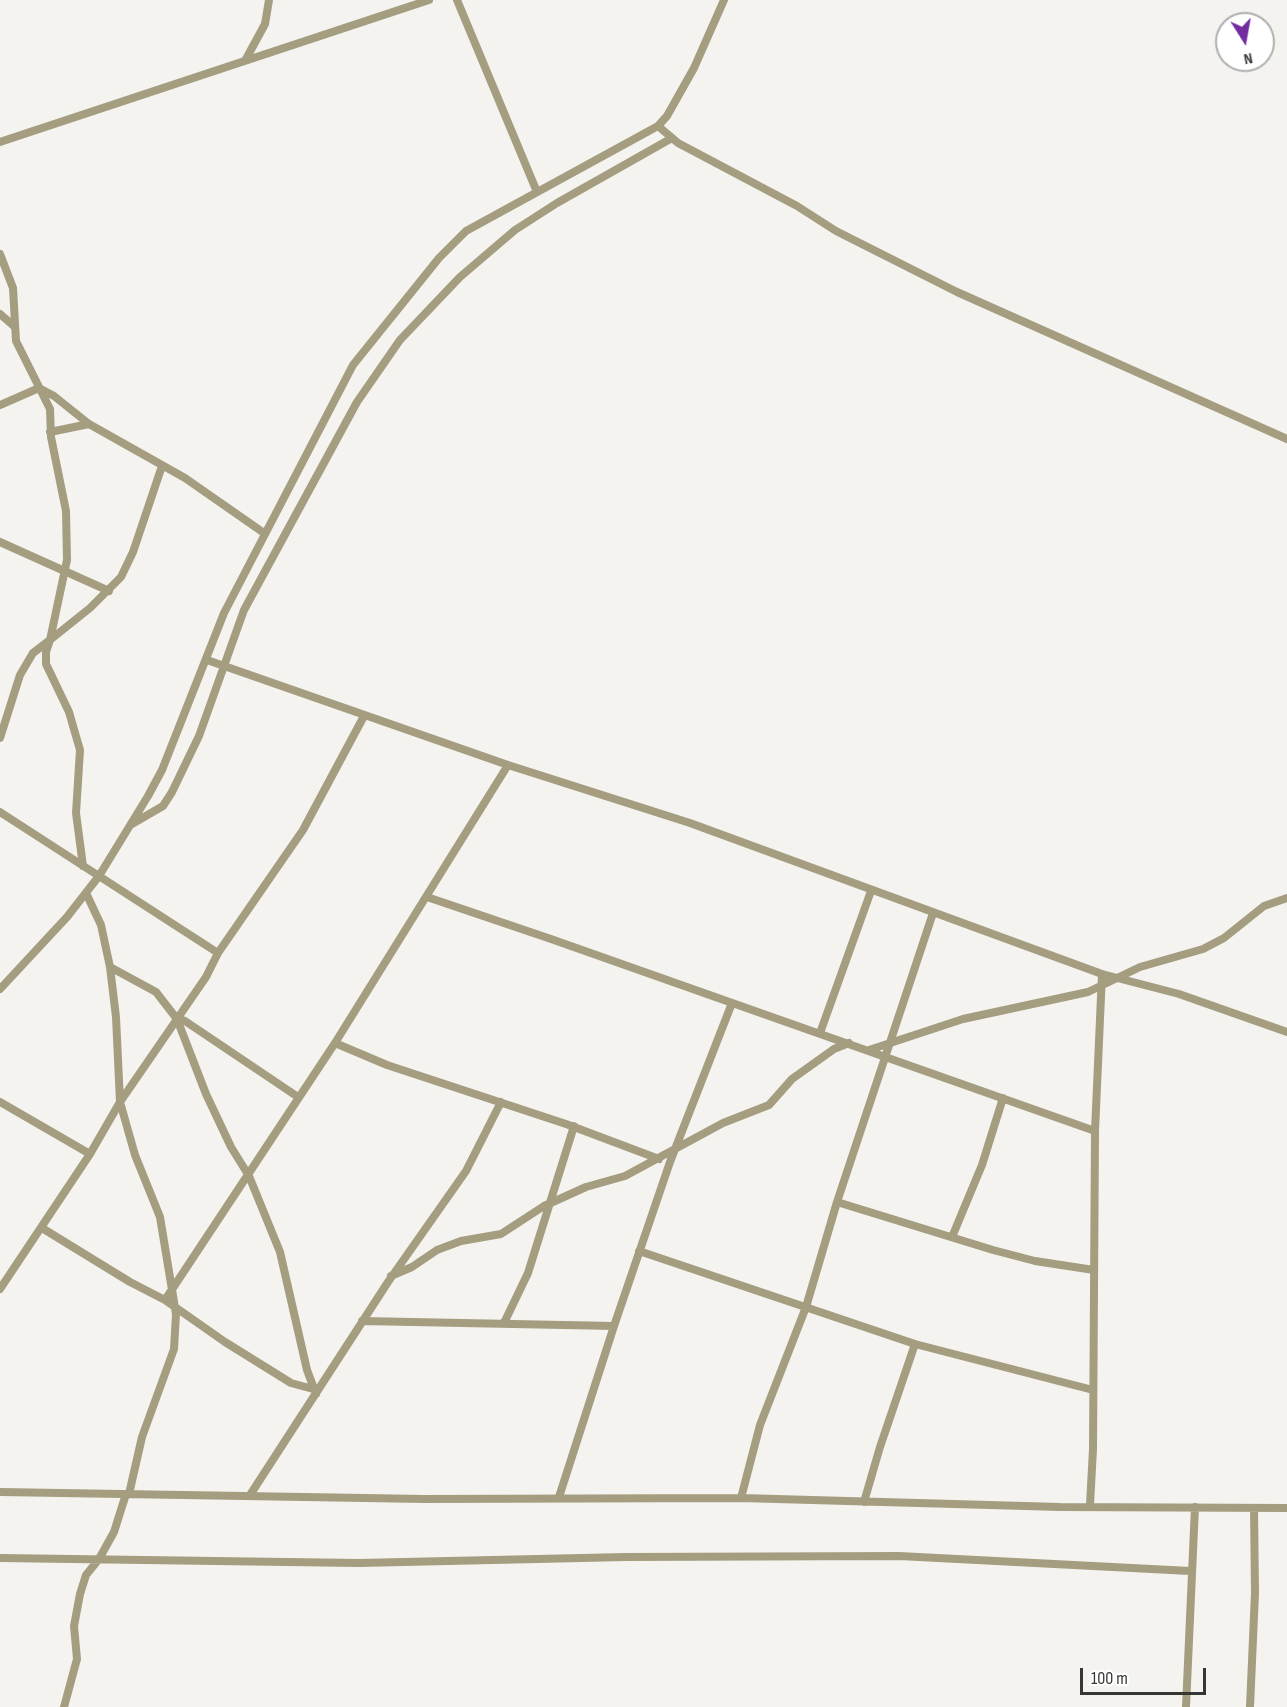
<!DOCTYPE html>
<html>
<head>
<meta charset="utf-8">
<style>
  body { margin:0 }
  #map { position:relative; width:1287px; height:1707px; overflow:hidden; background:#f4f3ef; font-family:"Sofia Sans Condensed",sans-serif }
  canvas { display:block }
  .north { position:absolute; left:1215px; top:12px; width:60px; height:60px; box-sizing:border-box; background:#fff; border:2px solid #afafae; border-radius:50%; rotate:169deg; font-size:16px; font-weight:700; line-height:24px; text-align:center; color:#363634 }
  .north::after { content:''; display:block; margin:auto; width:21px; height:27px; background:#722c9f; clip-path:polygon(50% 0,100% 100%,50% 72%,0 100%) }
  .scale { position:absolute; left:1080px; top:1668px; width:126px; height:27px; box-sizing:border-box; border:3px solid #363634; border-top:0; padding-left:8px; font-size:18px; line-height:21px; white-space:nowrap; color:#363634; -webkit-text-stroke:4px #fff; paint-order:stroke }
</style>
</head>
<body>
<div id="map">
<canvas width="1287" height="1707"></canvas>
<div class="north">N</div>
<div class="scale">100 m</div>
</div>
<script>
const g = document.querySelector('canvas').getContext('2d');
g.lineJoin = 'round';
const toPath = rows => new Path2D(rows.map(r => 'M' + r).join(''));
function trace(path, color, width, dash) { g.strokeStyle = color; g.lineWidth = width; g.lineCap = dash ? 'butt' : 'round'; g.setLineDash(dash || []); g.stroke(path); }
trace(toPath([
  [457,0,537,192],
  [246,59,265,24,269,0],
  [658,126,678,143,797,206,836,231,957,292,1287,439],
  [0,142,429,0],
  [0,254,13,288,16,341,50,409,51,437,66,511,67,560,50,640,33,653,20,675,0,738],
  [0,314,15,327],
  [0,405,39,388,54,396,89,424,185,478,264,533],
  [50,432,89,424],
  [0,542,109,591],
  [207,660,508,765,690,823,1102,974,1179,994,1287,1032],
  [0,812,218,953],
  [132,824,163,806,172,792,199,736,244,610,357,402,400,340,460,277,515,230,557,203,672,138],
  [83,866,76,813,80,750,69,712,46,664,46,652,50,640,90,608,121,577,133,552,162,466],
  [86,893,101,925,110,967,116,1017,120,1102,135,1155,160,1217,176,1314,174,1349,142,1437,129,1494],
  [427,897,551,939,1095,1131],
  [110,967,156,992,177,1019,206,1094,231,1147,249,1176,280,1252,307,1370,316,1394],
  [0,989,67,917,99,876,148,796,162,770,224,613,353,365,439,258,466,231,658,126,667,116,694,68,724,0],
  [177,1019,185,1021,298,1097],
  [820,1033,871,891],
  [335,1043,387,1065,566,1124,659,1159],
  [869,1050,963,1019,1088,992,1140,967,1203,949,1224,938,1264,906,1287,898],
  [0,1102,90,1154],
  [837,1202,993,1250,1035,1261,1094,1270],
  [42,1228,130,1282,165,1300,225,1342,291,1383,313,1389],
  [952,1237,982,1165,1003,1098],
  [639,1251,915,1344,1093,1390],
  [391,1276,412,1267,437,1250,461,1241,501,1234,544,1206,586,1187,625,1176,723,1123,769,1105,792,1079,834,1049,849,1043],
  [0,1289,90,1154,120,1102,206,977,218,953,303,830,364,716],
  [165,1300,335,1043,508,765],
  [362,1321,614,1326],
  [504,1323,528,1273,574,1126],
  [0,1492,425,1499,741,1498,1060,1507,1287,1508],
  [250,1495,388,1282,466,1171,501,1102],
  [559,1497,614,1326,670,1162,732,1003],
  [741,1498,760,1425,806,1307,837,1202,933,913],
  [864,1502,880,1447,915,1344],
  [1090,1505,1093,1449,1095,1131,1102,974],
  [0,1558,359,1563,626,1557,899,1556,1190,1571],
  [64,1707,77,1659,74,1626,80,1594,86,1575,99,1559,114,1532,126,1494],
  [1186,1707,1195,1507],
  [1250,1707,1255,1593,1254,1508]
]), '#a59d7f', 8);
</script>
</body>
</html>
